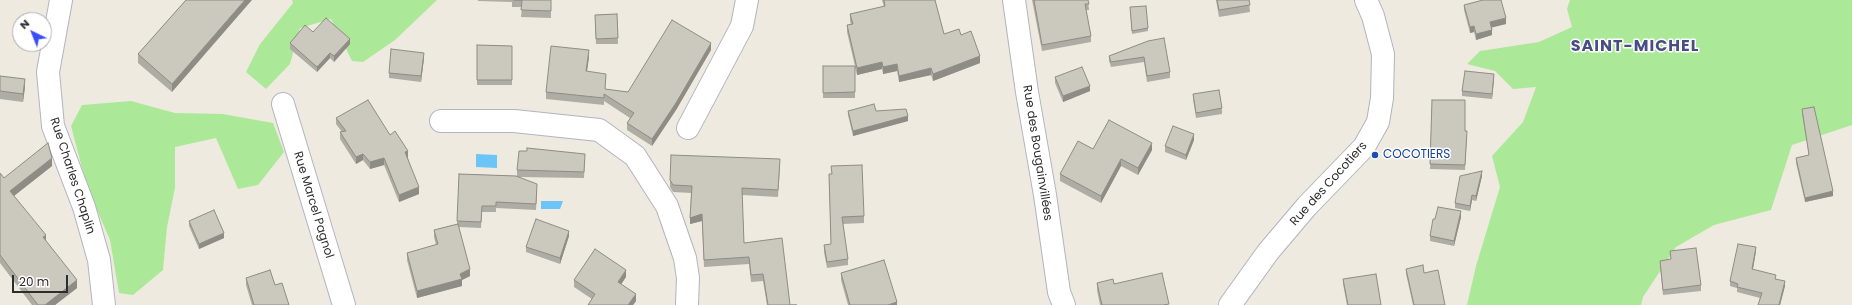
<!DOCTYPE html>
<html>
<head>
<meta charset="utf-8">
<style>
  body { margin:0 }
  #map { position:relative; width:1852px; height:305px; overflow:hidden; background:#efeadf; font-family:Poppins,sans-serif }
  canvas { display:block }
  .north { position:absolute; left:12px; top:12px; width:40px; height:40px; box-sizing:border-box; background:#fff; border:1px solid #ababab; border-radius:50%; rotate:317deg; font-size:11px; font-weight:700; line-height:16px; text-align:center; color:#2d2d2d }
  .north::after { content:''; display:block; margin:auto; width:14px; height:18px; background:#3c4cff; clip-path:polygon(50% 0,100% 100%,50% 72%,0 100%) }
  .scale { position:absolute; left:12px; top:275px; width:56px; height:18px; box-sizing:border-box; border:2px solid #2d2d2d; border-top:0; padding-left:5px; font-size:12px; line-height:14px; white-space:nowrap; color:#2d2d2d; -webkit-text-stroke:3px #fff; paint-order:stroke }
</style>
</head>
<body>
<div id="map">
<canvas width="1852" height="305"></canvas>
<div class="north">N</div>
<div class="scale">20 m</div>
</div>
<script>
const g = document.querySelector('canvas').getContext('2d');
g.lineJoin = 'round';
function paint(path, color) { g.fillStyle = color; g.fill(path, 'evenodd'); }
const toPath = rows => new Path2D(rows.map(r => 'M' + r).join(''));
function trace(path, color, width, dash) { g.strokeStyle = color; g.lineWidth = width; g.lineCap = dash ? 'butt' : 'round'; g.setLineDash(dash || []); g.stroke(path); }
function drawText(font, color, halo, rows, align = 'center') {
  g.font = font + ' Poppins,sans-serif'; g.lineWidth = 3; g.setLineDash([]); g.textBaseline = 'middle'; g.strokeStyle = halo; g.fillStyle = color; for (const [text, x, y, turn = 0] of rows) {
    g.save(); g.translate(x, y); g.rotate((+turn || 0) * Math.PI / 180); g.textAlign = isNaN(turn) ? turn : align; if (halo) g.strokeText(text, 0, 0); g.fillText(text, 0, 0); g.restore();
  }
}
paint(toPath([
  [292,0,437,0,395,40,363,62,352,61,331,19,300,28,290,64,266,89,246,72,260,44,293,3],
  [1570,0,1852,0,1852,125,1792,145,1771,210,1714,225,1676,247,1643,297,1641,305,1467,305,1476,266,1500,187,1492,156,1523,122,1536,87,1513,89,1495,71,1467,64,1480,51,1539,42,1572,27,1567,9],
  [131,101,175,113,223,114,273,123,284,152,258,185,238,189,216,138,175,147,175,188,167,227,163,270,133,295,119,293,110,240,94,203,82,168,71,126,82,105]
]), '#abe998');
paint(toPath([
  [476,154,497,155,497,168,476,167],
  [541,201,563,201,560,209,541,209]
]), '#6cc4f7');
const minor = toPath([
  [61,0,48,72,53,126,84,207,99,260,104,305],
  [1014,0,1027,92,1045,195,1059,292,1064,305],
  [283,104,344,305],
  [441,121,514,121,599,130,635,156,667,206,685,258,688,278,687,305],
  [688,128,742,26,747,0],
  [1230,305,1268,252,1307,206,1364,147,1378,122,1382,98,1383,54,1373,16,1366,0]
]);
trace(minor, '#b3b3c1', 24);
trace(minor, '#fff', 22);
paint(toPath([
  [186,0,172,92,138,63,138,54],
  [478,0,551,0,551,18,521,17,522,7,512,7,512,2,478,1],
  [882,0,935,0,944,34,961,35,980,63,933,81,931,75,899,82,897,71,883,74,882,69,857,75,855,67,855,98,823,98,823,66,855,66,847,32,847,25,851,25,850,21,850,14,884,7],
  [1032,0,1088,0,1089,10,1086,10,1091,36,1091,42,1042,51],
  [1216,0,1249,0,1250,12,1219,17],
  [1464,5,1506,24,1492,27,1492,35,1476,40,1474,32,1470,33,1464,10],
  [1130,10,1148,28,1148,31,1132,34],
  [617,14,618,44,596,44,595,15],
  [313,32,350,44,334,62,330,58,317,72,290,49,290,43],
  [1148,41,1170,72,1170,78,1147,82,1144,62,1111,67,1109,61,1109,56],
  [477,45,512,46,512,85,477,85],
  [711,50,676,110,652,146,627,130,627,123,630,118,604,101,604,105,546,99,546,92,589,57,587,71,606,81,605,89,628,92],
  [424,58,421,82,389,78,389,73],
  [0,76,25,87,23,102,0,99],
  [1055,77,1090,91,1063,102,1055,83],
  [1494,79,1492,99,1462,96,1462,91],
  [1193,94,1222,108,1222,114,1196,118,1193,99],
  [1432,100,1467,136,1465,170,1430,169],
  [1802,109,1833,196,1805,202,1796,163,1796,158,1809,155,1802,114],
  [848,111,876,111,908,121,853,136,848,115],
  [336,118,390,135,408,158,419,194,399,202,384,165,370,169,363,160,356,164,340,139,340,132,342,132,336,124],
  [1194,140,1186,160,1165,152,1165,146],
  [1152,150,1138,175,1121,166,1101,203,1060,181,1060,174],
  [585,160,584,178,518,177,537,190,536,210,496,208,496,212,482,212,481,228,459,227,470,276,462,280,462,286,417,298,407,260,407,253,436,245,434,237,434,230,457,224,459,174,517,176,517,170],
  [52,166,14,196,46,241,77,288,55,305,32,305,0,263,0,173,4,178],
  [780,166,778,197,742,195,744,243,790,305,797,305,767,305,763,281,751,282,749,264,704,267,702,221,690,224,691,193,673,192,670,187,670,180],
  [1482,176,1476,201,1472,200,1470,211,1455,208,1455,203],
  [829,180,864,216,864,223,843,224,848,259,848,265,827,268,824,252,824,245,831,244],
  [1461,217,1454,246,1430,241,1430,236,1435,219],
  [189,221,224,238,199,249,189,226],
  [569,236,560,264,526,252,526,247],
  [1670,251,1701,285,1701,291,1663,295,1660,266,1660,261,1671,259],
  [1756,251,1753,269,1776,279,1785,286,1780,305,1758,305,1760,298,1737,292,1737,288,1730,286,1730,281],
  [1406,269,1424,273,1445,305,1413,305,1406,274],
  [841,273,897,305,848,305,841,280],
  [626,277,621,284,636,301,633,305,588,305,592,299,574,287,574,280],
  [246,278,289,305,252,305,246,285],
  [1343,279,1381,305,1347,305,1343,284],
  [1097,283,1114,284,1169,305,1100,305,1097,290]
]), '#afaca3');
paint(toPath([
  [245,0,252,0,172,92,172,84],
  [1506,18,1506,24,1490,28,1490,22],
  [1474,26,1474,32,1470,33,1470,27],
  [1492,30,1492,35,1476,40,1476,34],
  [350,39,350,44,334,62,334,56],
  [711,43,711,50,676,110,652,146,652,139],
  [589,50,589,57,586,78,586,71],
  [330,53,330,58,317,72,317,67],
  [424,53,424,58,421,82,421,76],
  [980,56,980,63,933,81,933,74],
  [882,62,882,69,857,75,857,68],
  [897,64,897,71,883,74,883,67],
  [931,68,931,75,899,82,899,76],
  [1494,74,1494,79,1492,99,1492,94],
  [25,79,25,87,23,102,23,94],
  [1090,86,1090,91,1063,102,1063,96],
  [908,116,908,121,853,136,853,131],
  [1194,134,1194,140,1186,160,1186,155],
  [1152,143,1152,150,1138,175,1138,168],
  [408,151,408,158,405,158,405,152],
  [363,154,363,160,356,164,356,157],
  [52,158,52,166,10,199,10,191],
  [384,158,384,165,370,169,370,162],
  [1121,159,1121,166,1101,203,1101,196],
  [1482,171,1482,176,1476,201,1476,196],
  [419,187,419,194,399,202,399,195],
  [1833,191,1833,196,1805,202,1805,198],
  [1472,195,1472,200,1470,211,1470,206],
  [1461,211,1461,217,1454,246,1454,241],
  [702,214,702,221,690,224,690,218],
  [569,231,569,236,560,264,560,258],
  [224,233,224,238,199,249,199,244],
  [46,235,46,243,43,237],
  [1756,247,1756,251,1752,274,1752,269],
  [470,269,470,276,462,280,462,286,417,298,417,291,460,274],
  [626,270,626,277,618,289,618,282],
  [77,280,77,288,55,305,45,305],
  [1785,281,1785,286,1780,305,1779,305],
  [636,294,636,301,633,305,628,305],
  [897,302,897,305,888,305]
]), '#8e8c84');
const building = toPath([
  [186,0,245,0,172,84,138,54,186,0],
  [514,0,551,0,551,11,521,10,522,0,514,0],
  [884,0,935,0,944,34,959,29,961,35,971,31,980,56,933,74,931,68,899,76,897,64,883,67,882,62,857,68,847,25,853,24,850,14,885,6,884,0],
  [1034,0,1088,0,1089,4,1085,4,1091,36,1042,45,1034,0],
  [1217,0,1249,0,1250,5,1219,10,1217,0],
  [1483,0,1501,0,1506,18,1490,22,1492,30,1476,34,1474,26,1470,27,1464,5,1483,0],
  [1146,6,1148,28,1132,31,1130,7,1146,6],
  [617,14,618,38,596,39,595,15,617,14],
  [326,18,350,39,334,56,330,53,317,67,290,43,305,25,313,32,326,18],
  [672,20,711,43,676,103,652,139,627,123,634,113,604,94,604,98,546,92,551,46,589,50,586,71,606,74,605,89,628,92,672,20],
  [1164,38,1170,72,1147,76,1144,57,1111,62,1109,56,1148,41,1164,38],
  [477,45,512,46,512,80,477,80,477,45],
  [391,49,424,53,421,76,389,73,391,49],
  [823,66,855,66,855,92,823,93,823,66],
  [1082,67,1090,86,1063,96,1055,77,1082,67],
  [1465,71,1494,74,1492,94,1462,91,1465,71],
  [0,76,25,79,23,94,0,91,0,76],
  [1219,90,1222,108,1196,113,1193,94,1219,90],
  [368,100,390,135,395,131,408,151,405,152,419,187,399,195,384,158,370,162,363,154,356,157,340,132,346,131,336,118,368,100],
  [1432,100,1465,100,1465,131,1467,131,1465,165,1430,164,1432,100],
  [874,104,876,111,906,109,908,116,853,131,848,111,874,104],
  [1814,107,1833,191,1805,198,1796,158,1809,155,1802,109,1814,107],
  [1109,120,1152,143,1138,168,1121,159,1101,196,1060,174,1078,141,1093,149,1109,120],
  [1173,126,1194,134,1186,155,1165,146,1173,126],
  [48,143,52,158,10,191,46,235,43,237,77,280,45,305,38,305,0,255,0,173,4,178,48,143],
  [527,148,585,154,584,172,517,170,519,151,527,151,527,148],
  [671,155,780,159,778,190,742,188,744,243,782,238,790,305,797,305,768,305,763,274,751,275,749,257,704,260,702,214,690,218,692,186,673,185,670,180,671,155],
  [862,165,864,216,842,217,848,259,827,262,824,245,831,244,829,174,832,174,831,166,862,165],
  [1482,171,1476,196,1472,195,1470,206,1455,203,1460,176,1482,171],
  [459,174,516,176,537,184,536,204,496,202,496,206,482,206,481,222,457,221,459,174],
  [1438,207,1461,211,1454,241,1430,236,1433,219,1435,219,1438,207],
  [214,210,224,233,199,244,189,221,214,210],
  [536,219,569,231,560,258,526,247,536,219],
  [458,224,470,269,460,274,462,279,417,291,407,253,438,244,434,230,458,224],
  [1738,244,1756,247,1752,269,1776,275,1775,279,1785,281,1779,305,1758,305,1762,293,1737,287,1738,284,1730,281,1738,244],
  [1696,248,1701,285,1663,290,1660,261,1671,259,1670,251,1696,248],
  [595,249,626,270,618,282,636,294,628,305,588,305,595,294,574,280,595,249],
  [884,260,897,302,888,305,850,305,841,273,884,260],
  [1423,265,1424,273,1438,270,1445,305,1414,305,1406,269,1423,265],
  [270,270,275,285,282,283,289,305,254,305,246,278,270,270],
  [1162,273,1169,304,1163,305,1102,305,1097,283,1113,279,1114,284,1162,273],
  [1376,274,1381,305,1348,305,1343,279,1376,274]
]);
paint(building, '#cbc8bd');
trace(building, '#8e8c84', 1);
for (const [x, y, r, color] of [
  [1375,155,4,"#1a4fb4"]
]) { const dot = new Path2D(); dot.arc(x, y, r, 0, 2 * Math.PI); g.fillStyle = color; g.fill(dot); trace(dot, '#fff', 1.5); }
drawText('12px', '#2d2d2d', '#fff', [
  ["Rue des Bougainvillées",1037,153,81],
  ["Rue Charles Chaplin",72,176,72],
  ["Rue des Cocotiers",1329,184,-48],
  ["Rue Marcel Pagnol",313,205,73]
]);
drawText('12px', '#164399', '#fff', [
  ["COCOTIERS",1383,155]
], 'left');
g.letterSpacing = '1px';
drawText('bold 16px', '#494d82', '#fff', [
  ["SAINT-MICHEL",1635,47]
]);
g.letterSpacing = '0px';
</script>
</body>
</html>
